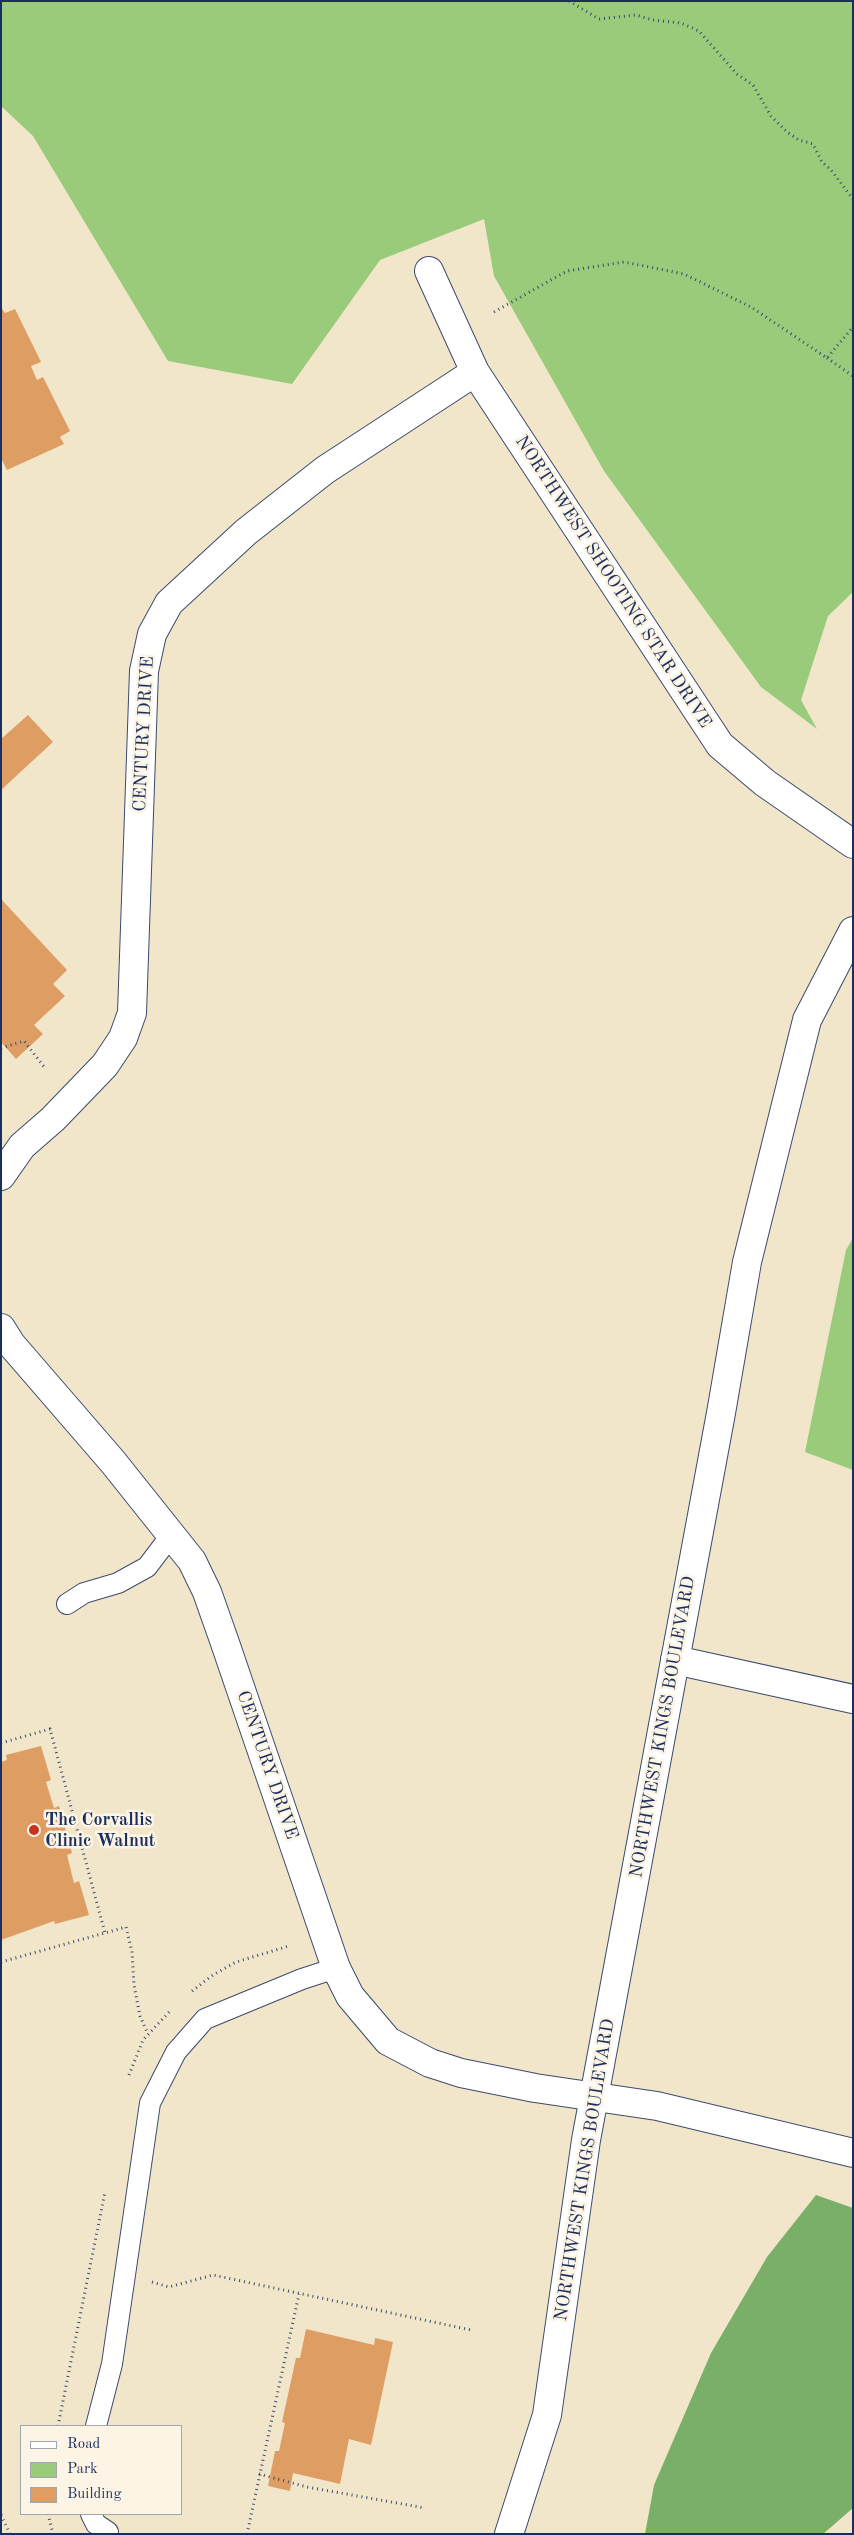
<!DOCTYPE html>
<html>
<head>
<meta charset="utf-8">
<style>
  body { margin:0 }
  #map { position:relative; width:854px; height:2535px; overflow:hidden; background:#f1e6c9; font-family:"Old Standard TT",serif }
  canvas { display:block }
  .frame { position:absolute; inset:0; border:2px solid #1b2f5e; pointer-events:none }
  .legend { position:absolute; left:20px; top:2425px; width:162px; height:90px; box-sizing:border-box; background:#fcf5e5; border:1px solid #a2a6af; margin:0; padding:6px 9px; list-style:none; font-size:15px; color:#1b2f5e }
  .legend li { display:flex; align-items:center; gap:10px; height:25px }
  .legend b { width:25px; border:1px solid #a2a6af }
</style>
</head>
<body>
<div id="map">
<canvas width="854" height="2535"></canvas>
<div class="frame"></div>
<ul class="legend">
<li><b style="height:6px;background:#fff"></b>Road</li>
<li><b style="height:14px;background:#99cb7a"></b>Park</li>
<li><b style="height:14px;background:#de9e63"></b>Building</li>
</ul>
</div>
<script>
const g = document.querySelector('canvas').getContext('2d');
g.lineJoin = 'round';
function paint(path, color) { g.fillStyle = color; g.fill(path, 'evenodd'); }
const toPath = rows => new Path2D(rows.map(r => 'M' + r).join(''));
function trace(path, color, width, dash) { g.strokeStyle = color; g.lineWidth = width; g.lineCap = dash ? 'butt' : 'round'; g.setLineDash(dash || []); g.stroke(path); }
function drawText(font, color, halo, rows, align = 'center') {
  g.font = font + ' "Old Standard TT",serif'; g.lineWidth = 5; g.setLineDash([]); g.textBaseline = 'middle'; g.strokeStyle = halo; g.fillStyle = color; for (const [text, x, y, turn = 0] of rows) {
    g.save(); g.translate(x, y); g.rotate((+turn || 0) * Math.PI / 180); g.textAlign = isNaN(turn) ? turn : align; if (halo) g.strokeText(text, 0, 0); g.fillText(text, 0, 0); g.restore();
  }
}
paint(toPath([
  [1,1,853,1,853,592,828,616,801,700,817,729,761,687,604,471,494,276,484,219,380,260,292,384,168,361,33,136,1,106],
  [853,1238,853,1470,805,1452,846,1250]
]), '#99cb7a');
paint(toPath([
  [816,2195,853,2208,853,2508,823,2534,645,2534,654,2485,711,2353,767,2257]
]), '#7aaf6a');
paint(toPath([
  [1,307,5,313,15,309,41,362,31,366,37,380,43,377,70,431,60,437,64,444,7,470,1,458],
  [28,715,53,742,1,790,1,739],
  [1,899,67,970,53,984,65,996,34,1025,43,1034,16,1059,1,1042],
  [41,1746,51,1780,46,1782,54,1808,59,1806,72,1853,67,1855,74,1883,79,1881,89,1915,55,1924,54,1921,1,1940,1,1762,7,1760,6,1755],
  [306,2329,374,2345,375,2338,393,2342,371,2445,349,2439,340,2484,293,2473,290,2491,268,2486,275,2451,279,2451,285,2423,282,2422,296,2358,300,2358]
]), '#de9e63');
const lane = toPath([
  [67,1604,84,1593,118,1583,147,1567,172,1534],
  [96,2426,112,2364,150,2103,176,2052,205,2019,302,1979,336,1968],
  [91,2514,96,2524,108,2532]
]);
const street = toPath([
  [429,271,475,372,720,745,765,783,853,844],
  [1,1176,22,1146,53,1119,105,1065,123,1038,132,1013,144,671,152,634,169,603,246,532,325,470,475,372],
  [1,1328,11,1344,113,1462,192,1561,207,1592,225,1643,336,1968,350,1996,388,2041,430,2063,461,2073,535,2088,657,2106,853,2153],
  [675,1660,853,1699]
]);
const secondary = toPath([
  [509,2534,547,2415,586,2140,721,1413,747,1262,807,1020,853,931]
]);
trace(lane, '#3b4a6e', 22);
trace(street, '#3b4a6e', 30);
trace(secondary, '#3b4a6e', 30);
trace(toPath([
  [569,1,599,19,636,15,653,20,681,23,699,31,737,74,753,85,771,116,787,132,799,140,813,144,822,162,831,170,853,199],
  [494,312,567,271,624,262,684,274,751,307,827,358,853,327],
  [827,358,853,376],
  [1,1048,24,1041,45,1068],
  [1,1743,50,1729,105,1933],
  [1,1962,126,1927,132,1952,134,1985,140,2016,148,2034],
  [192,1991,213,1975,236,1962,289,1946],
  [129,2075,143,2040,171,2010],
  [152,2282,169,2287,213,2275,471,2330],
  [58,2426,105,2192],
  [259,2474,307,2487,425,2508],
  [48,2514,53,2534],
  [1,2515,10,2534],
  [247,2534,299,2294]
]), '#3b4a6e', 3, [1, 4]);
trace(lane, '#fff', 20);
trace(street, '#fff', 28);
trace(secondary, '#fff', 28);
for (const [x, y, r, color] of [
  [34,1830,6,"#c8321e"]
]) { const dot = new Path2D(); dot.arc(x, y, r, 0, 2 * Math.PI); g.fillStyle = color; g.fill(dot); trace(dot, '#fcf5e5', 2); }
drawText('18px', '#1b2f5e', '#fcf5e5', [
  ["NORTHWEST SHOOTING STAR DRIVE",613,582,57],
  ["CENTURY DRIVE",144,734,-87],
  ["NORTHWEST KINGS BOULEVARD",663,1727,-80],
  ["CENTURY DRIVE",267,1765,71],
  ["NORTHWEST KINGS BOULEVARD",585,2170,-81]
]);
drawText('bold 18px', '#1b2f5e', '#fcf5e5', [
  ["The Corvallis",45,1820],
  ["Clinic Walnut",45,1841]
], 'left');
</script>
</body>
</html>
